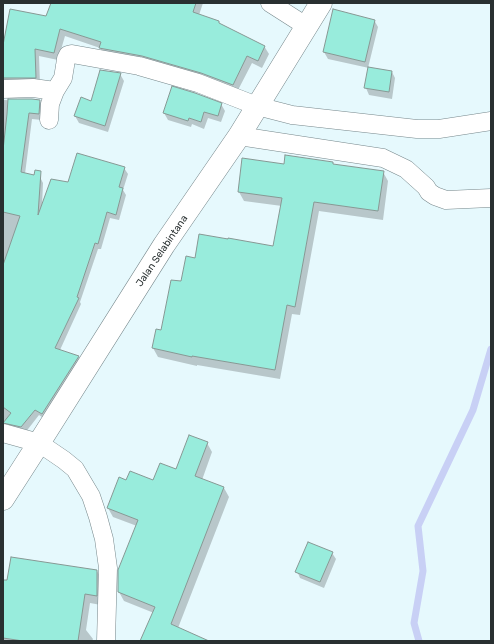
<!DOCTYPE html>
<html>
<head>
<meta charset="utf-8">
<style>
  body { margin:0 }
  #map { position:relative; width:494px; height:644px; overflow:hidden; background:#e6f9fd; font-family:Rubik,sans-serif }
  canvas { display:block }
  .frame { position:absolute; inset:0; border:4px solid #293031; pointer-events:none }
</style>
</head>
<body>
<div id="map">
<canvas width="494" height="644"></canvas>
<div class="frame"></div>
</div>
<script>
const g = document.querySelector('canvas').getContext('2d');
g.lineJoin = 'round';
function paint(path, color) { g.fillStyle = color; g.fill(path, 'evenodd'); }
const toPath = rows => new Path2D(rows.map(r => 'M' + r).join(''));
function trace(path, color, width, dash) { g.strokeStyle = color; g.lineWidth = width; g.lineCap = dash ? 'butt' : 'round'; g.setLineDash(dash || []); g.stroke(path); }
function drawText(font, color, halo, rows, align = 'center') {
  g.font = font + ' Rubik,sans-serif'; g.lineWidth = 4; g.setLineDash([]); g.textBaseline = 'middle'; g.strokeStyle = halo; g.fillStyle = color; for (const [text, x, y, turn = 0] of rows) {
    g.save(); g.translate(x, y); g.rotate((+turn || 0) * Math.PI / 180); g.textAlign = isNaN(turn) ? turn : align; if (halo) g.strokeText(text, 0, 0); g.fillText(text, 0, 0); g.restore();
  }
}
paint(toPath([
  [52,3,203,3,199,15,218,22,220,25,264,46,269,54,262,68,252,63,237,92,105,56,100,48,65,36,58,60,39,56,40,85,3,85,3,50,47,17],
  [374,20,378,27,368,68,392,72,395,78,392,99,369,95,366,88,369,68,328,59,324,52],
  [120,74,124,81,108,132,79,123,75,116,92,102],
  [3,100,40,101,43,107,42,120,32,119,25,174,40,177,43,183,42,206,69,184,124,168,128,174,123,190,126,195,119,220,110,218,101,249,98,249,80,302,81,304,60,350,79,357,82,363,46,420,39,415,25,433,3,430],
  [221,104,225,111,221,122,208,118,204,129,192,124,191,127,168,120,164,113],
  [285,165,334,166,383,172,388,181,383,220,319,211,300,315,292,314,280,379,197,365,197,366,158,357,153,348,162,331,182,283,196,259,274,248,282,206,244,201,239,192],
  [207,443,212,452,202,480,224,488,229,497,178,628,187,641,141,641,154,613,124,601,119,592,137,526,113,517,108,508,127,481,154,482,177,470],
  [332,553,336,559,324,588,300,578,297,571],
  [97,571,102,580,101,605,90,603,86,630,93,639,92,641,3,641,3,592]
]), '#0003');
trace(toPath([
  [419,641,414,623,423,571,418,526,473,410,491,349]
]), '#c8d0f5', 7);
const building = toPath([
  [51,3,196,3,193,12,219,21,219,23,265,46,258,61,247,56,233,85,201,73,142,56,99,48,101,42,60,29,54,53,35,49,36,78,3,78,3,45,10,9,46,16,51,3],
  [333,9,375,20,365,62,323,52,333,9],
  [368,67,392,71,389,92,364,88,368,67],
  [100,70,121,73,105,126,74,116,81,97,91,101,100,70],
  [172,86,195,93,222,103,218,116,204,112,201,122,189,118,188,121,163,113,172,86],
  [8,99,32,99,40,100,39,114,29,113,21,172,34,175,35,170,41,171,38,215,51,179,68,182,77,153,125,167,119,187,123,188,116,215,107,212,98,244,95,243,77,297,79,298,55,348,79,356,42,414,35,410,21,427,3,423,11,413,3,407,3,265,20,216,3,212,3,150,7,114,8,99],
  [285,155,333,162,333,164,384,171,378,211,314,202,295,307,287,305,275,370,192,356,192,357,152,348,156,329,161,330,171,280,181,281,186,256,195,258,199,234,228,239,228,238,273,246,282,198,238,192,242,158,284,164,285,155],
  [189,435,208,442,195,476,224,487,171,624,209,641,140,641,155,607,118,592,118,570,138,520,107,508,119,477,126,480,130,471,153,480,160,463,176,469,189,435],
  [308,542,333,552,320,582,295,572,308,542],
  [11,557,97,570,97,596,85,594,78,641,23,641,3,638,3,580,7,580,11,557]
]);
paint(building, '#98ecdc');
trace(building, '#879894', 1);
const minor = toPath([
  [270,3,306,26],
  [3,89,33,88,55,91],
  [49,120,50,104,55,91,63,78,65,66,66,59,68,55,72,54,139,66,198,83,257,106,292,115,417,129,439,129,491,121],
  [239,136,383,158,406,169,426,187,429,192,435,196,446,200,491,198],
  [3,433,39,443,64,460,75,469,91,496,98,517,104,539,108,568,106,641]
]);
const tertiary = toPath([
  [3,499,39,443,164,245,239,136,321,3]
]);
trace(minor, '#76878b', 19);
trace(tertiary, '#76878b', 23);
trace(minor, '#fff', 18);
trace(tertiary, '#fff', 22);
drawText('10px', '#293031', '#fff', [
  ["Jalan Selabintana",162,251,-56]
]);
</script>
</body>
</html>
